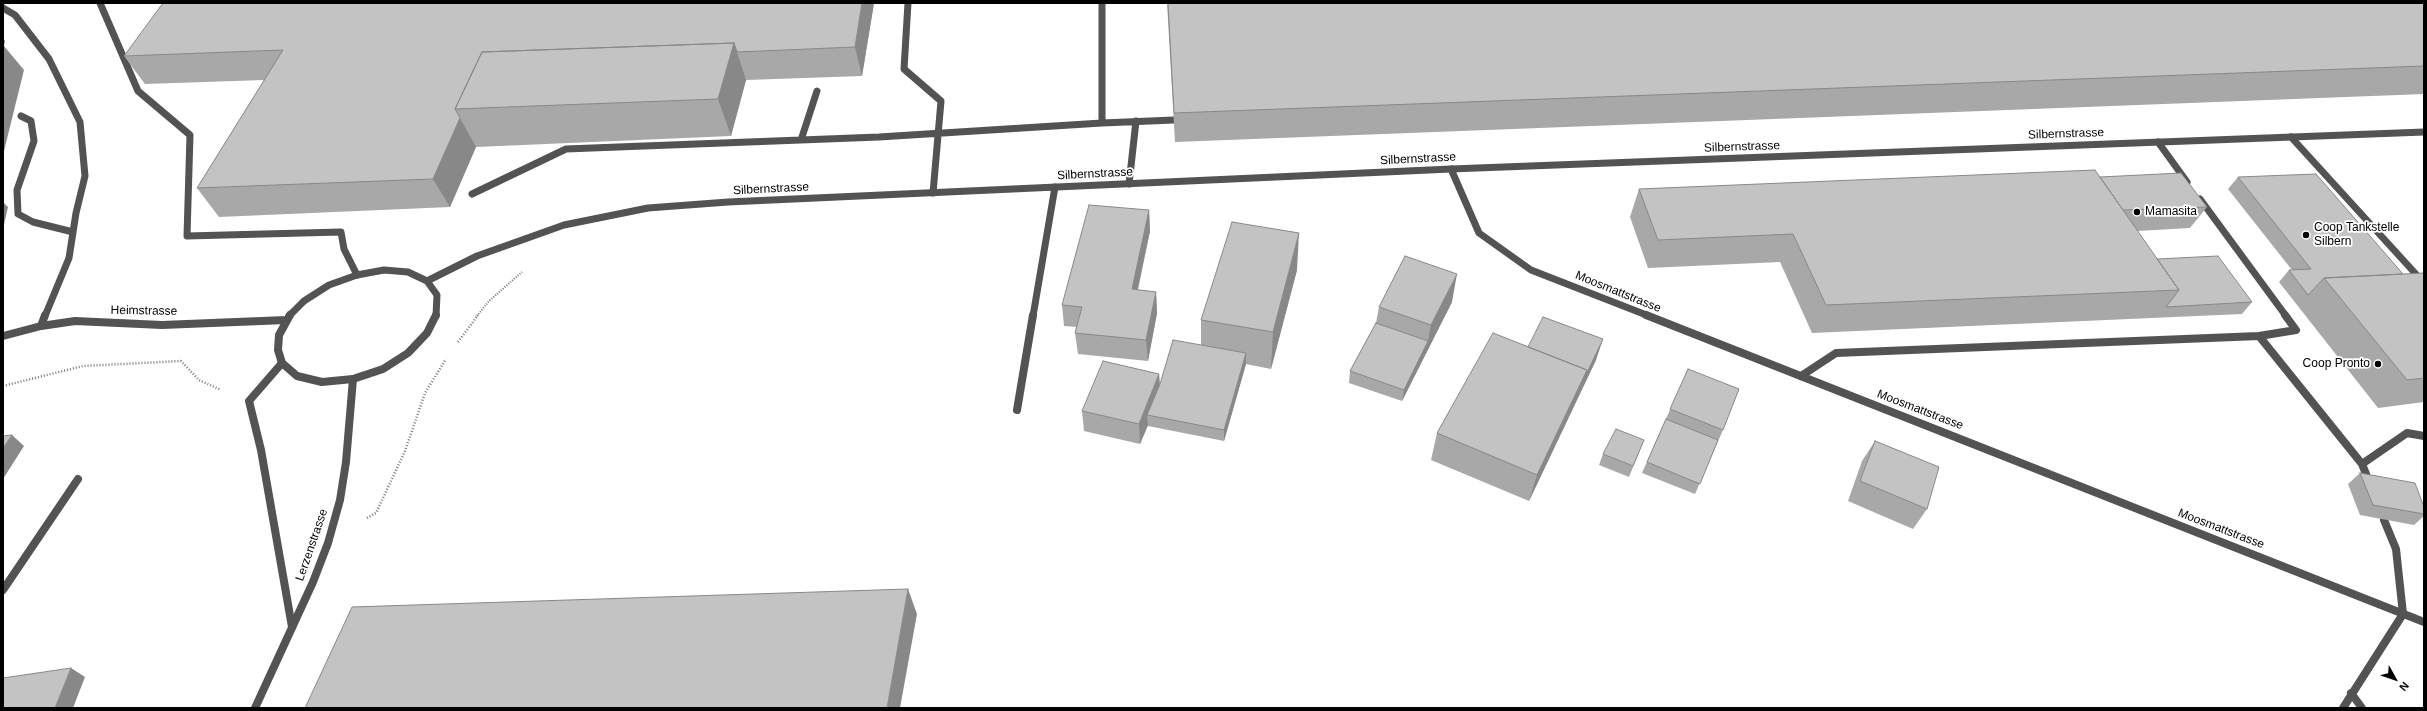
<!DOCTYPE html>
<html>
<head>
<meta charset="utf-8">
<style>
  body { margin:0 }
  #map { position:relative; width:2427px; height:711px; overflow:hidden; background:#fff; font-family:Arial,sans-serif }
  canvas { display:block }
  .frame { position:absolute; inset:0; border:4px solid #000; pointer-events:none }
  .north { position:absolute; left:2375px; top:659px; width:40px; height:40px; -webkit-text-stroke:3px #fff; paint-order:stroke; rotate:130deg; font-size:11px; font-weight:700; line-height:16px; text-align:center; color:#000 }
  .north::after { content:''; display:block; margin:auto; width:14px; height:18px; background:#000; clip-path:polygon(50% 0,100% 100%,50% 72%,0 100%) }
</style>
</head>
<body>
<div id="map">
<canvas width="2427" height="711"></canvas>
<div class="frame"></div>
<div class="north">N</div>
</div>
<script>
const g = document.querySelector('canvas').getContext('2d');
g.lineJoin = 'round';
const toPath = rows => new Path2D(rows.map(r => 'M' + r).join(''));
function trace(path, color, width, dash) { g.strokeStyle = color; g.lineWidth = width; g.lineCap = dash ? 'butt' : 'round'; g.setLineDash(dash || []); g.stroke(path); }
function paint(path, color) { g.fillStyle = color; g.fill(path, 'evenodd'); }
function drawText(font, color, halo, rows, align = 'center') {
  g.font = font + ' Arial,sans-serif'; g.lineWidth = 3.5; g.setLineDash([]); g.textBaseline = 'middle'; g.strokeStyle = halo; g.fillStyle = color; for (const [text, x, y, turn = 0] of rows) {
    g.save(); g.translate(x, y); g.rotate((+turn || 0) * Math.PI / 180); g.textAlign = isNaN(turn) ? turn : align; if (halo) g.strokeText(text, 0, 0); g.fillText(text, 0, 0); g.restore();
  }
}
trace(toPath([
  [477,316,489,301,522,272]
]), '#757575', 2, [1, 1.5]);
trace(toPath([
  [458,342,478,315],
  [3,386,83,366,181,361,199,380,221,390],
  [367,518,376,513,405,451,425,393,446,359]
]), '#757575', 2.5, [1, 2]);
trace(toPath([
  [100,3,138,91,190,135,187,236,341,232,344,249,357,275],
  [908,3,904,69,941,101,933,193],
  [1102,3,1102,123,1174,120],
  [3,8,15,15,49,59,80,122,85,176,76,213,69,258,45,316],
  [21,116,31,121,34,141,17,190,18,214,33,222,73,232],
  [2291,137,2424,283],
  [801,140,817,91],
  [2158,142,2187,182],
  [1129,184,1136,121],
  [472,194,566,149,879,137,1102,123],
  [2200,199,2286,316],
  [1033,316,1055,187]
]), '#535353', 7);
trace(toPath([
  [2285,315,2296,330,2259,336,2362,464,2370,484],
  [41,326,45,315],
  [282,363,249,401,261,450,292,627],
  [1801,376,1836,353,2259,336],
  [1017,410,1033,315],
  [2362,464,2407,433,2424,436],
  [3,590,78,479],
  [2351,693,2362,708],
  [2343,708,2403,614,2396,549,2384,520]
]), '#535353', 8);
trace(toPath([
  [1451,169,1479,233,1531,270,1649,316]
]), '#535353', 7);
trace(toPath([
  [1646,315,2424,622],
  [255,708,313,582,328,543,340,500,346,462,353,379]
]), '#535353', 8);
trace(toPath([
  [427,281,477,256,564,225,648,208,728,202,1451,169,2424,132],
  [289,316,304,301,329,285,357,275,384,270,408,272,427,281,437,295,436,316]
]), '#535353', 7);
trace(toPath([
  [290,315,279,335,278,350,282,363,297,376,322,382,353,379,383,369,408,353,427,333,436,315],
  [3,336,41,326,75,321,162,325,286,320]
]), '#535353', 8);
paint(toPath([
  [874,3,862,76,746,80,731,136,476,147,450,207,219,217,197,188,264,80,145,84,124,56],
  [1167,3,2424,3,2424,94,1175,142],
  [2100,177,2207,207,2190,228,2137,231,2157,259,2252,302,2242,314,1812,333,1780,262,1648,268,1630,217,1639,189],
  [2238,177,2403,274,2424,273,2424,402,2378,408,2279,282,2289,270,2292,270,2228,189],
  [1149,210,1150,231,1138,290,1156,292,1157,313,1148,361,1078,354,1075,333,1077,327,1064,326,1062,305],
  [1297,270,1271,369,1246,364,1224,441,1148,426,1148,425,1140,444,1084,431,1082,411,1159,374,1160,384,1201,345,1201,320],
  [1452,302,1402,401,1349,383,1350,371,1376,323,1379,307],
  [1528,347,1596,360,1529,501,1431,460,1437,433],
  [1688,369,1723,430,1695,494,1642,473],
  [1644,440,1629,477,1599,465,1603,454],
  [1875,441,1927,509,1913,529,1848,501,1862,461],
  [2360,473,2424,507,2424,516,2414,525,2360,515,2348,484]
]), '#a8a8a8');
paint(toPath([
  [862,3,874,3,862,76,855,47],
  [3,38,5,41,4,46,24,70,3,155],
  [734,43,746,80,731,136,718,99],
  [460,118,476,147,450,207,433,179],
  [3,202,8,207,3,229],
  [1149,210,1150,231,1133,310,1132,289],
  [1299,233,1297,270,1271,369,1273,332],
  [1457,274,1452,302,1402,401,1404,390,1428,341,1431,325],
  [1156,292,1157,313,1148,361,1146,340],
  [1603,339,1596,360,1529,501,1537,475,1587,370],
  [1246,353,1246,364,1224,441,1224,430],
  [1159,374,1160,395,1147,415,1148,425,1140,444,1139,424],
  [12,435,24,446,3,479,3,448],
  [908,589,917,614,900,708,887,708],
  [71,668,85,677,73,708,55,708]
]), '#888');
const building = toPath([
  [163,3,862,3,855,47,737,52,734,43,482,52,455,109,460,118,433,179,197,188,283,50,124,56,163,3],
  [1168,3,2424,3,2424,66,1174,113,1168,3],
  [734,43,718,99,455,109,482,52,734,43],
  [2095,170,2179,290,1826,305,1793,234,1658,240,1639,189,2095,170],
  [2181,173,2207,207,2123,210,2100,177,2181,173],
  [2316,174,2403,274,2324,278,2308,295,2289,270,2311,269,2238,177,2316,174],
  [1089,205,1149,210,1132,289,1156,292,1146,340,1075,333,1082,307,1062,305,1089,205],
  [1232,222,1299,233,1273,332,1201,320,1232,222],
  [1405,256,1457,274,1431,325,1379,307,1405,256],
  [2218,256,2252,302,2166,307,2179,290,2157,259,2218,256],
  [2424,273,2424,378,2407,380,2324,278,2424,273],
  [1543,317,1603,339,1585,377,1587,370,1528,347,1543,317],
  [1376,323,1428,341,1404,390,1350,371,1376,323],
  [1493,333,1587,370,1537,475,1437,433,1493,333],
  [1173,340,1246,353,1224,430,1147,415,1160,384,1173,340],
  [1103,361,1159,374,1139,424,1082,411,1103,361],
  [1688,369,1739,389,1723,430,1670,409,1688,369],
  [1666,419,1718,440,1700,484,1647,462,1666,419],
  [1616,429,1644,440,1633,466,1603,454,1616,429],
  [12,435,3,448,3,436,12,435],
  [1875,441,1939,467,1927,509,1860,481,1875,441],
  [2360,473,2415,483,2424,507,2424,514,2373,505,2360,473],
  [908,589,887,708,305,708,352,607,908,589],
  [71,668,55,708,3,708,3,678,71,668]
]);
paint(building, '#c3c3c3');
trace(building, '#888', 1);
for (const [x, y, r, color] of [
  [2137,212,4,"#000"],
  [2306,235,4,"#000"],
  [2378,364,4,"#000"]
]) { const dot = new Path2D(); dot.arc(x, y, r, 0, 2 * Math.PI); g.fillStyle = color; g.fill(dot); trace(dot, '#fff', 1.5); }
drawText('12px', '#000', '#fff', [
  ["Silbernstrasse",2066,134,-2],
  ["Silbernstrasse",1742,147,-2],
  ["Silbernstrasse",1418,159,-3],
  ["Silbernstrasse",1095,174,-3],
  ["Silbernstrasse",771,189,-3],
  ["Moosmattstrasse",1618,292,22],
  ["Heimstrasse",144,311,1],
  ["Moosmattstrasse",1920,410,21],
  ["Moosmattstrasse",2221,529,21],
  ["Lerzenstrasse",312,545,-71]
]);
drawText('12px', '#000', '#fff', [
  ["Mamasita",2145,212],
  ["Coop Tankstelle",2314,228],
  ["Silbern",2314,242],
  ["Coop Pronto",2370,364,"right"]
], 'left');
</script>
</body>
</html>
